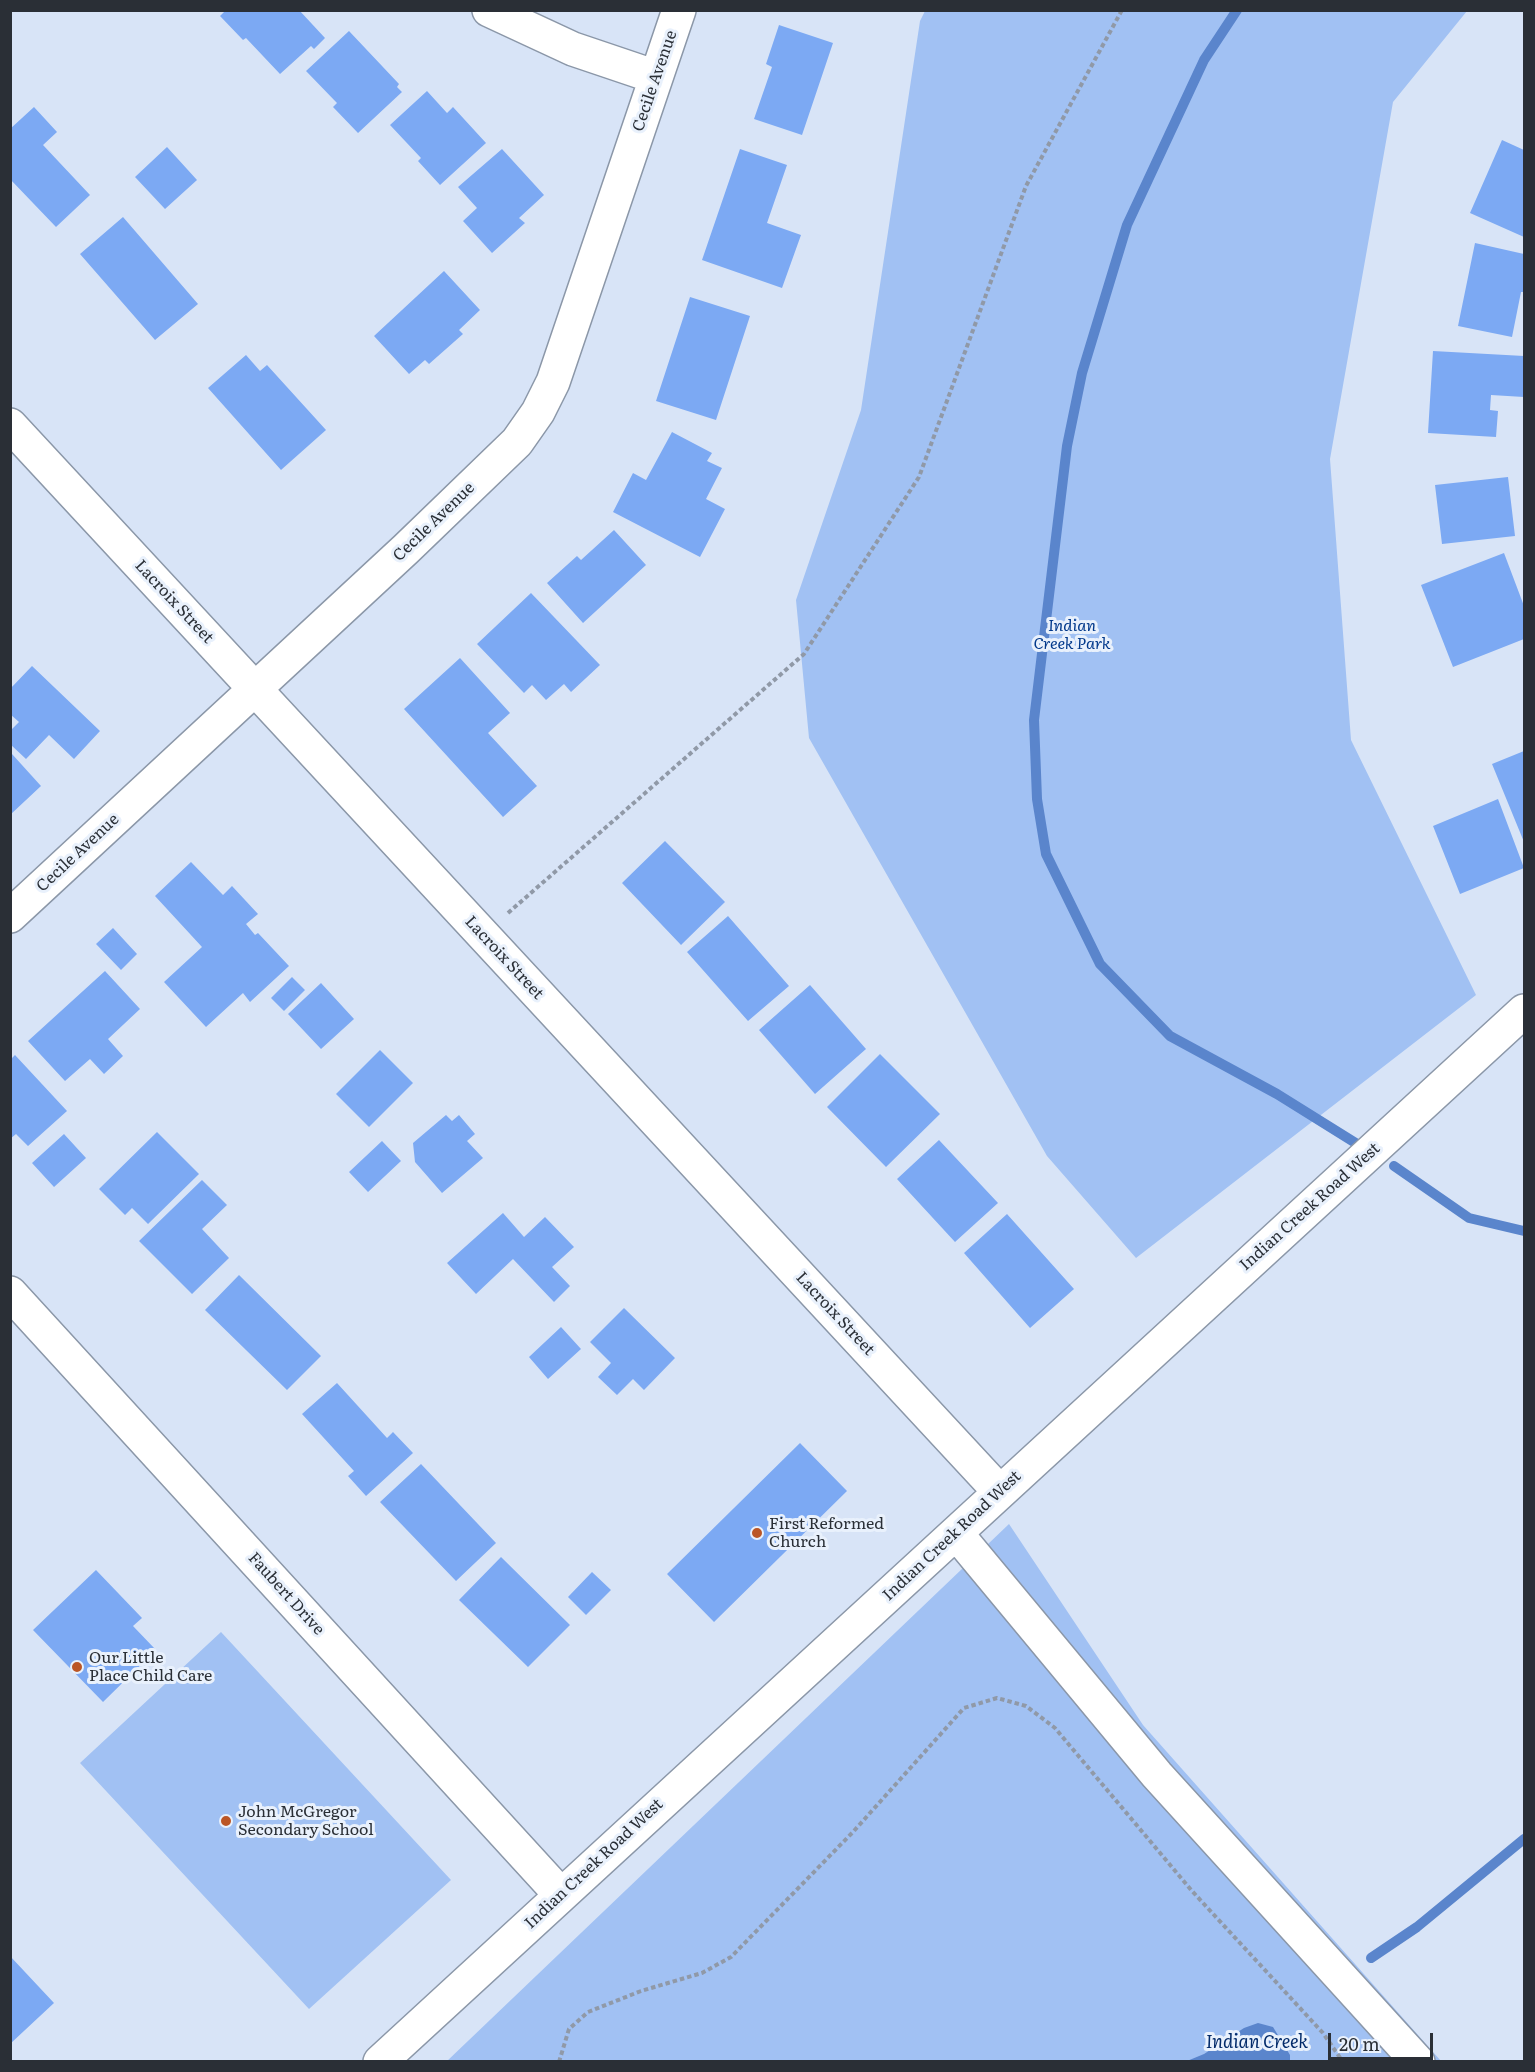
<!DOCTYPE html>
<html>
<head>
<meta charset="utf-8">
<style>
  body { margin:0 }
  #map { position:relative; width:1535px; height:2072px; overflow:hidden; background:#d8e4f7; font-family:Literata,serif }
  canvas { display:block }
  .frame { position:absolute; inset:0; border:12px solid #2a2f36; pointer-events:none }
  .scale { position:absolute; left:1328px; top:2033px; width:105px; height:27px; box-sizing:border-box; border:3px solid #2a2f36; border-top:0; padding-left:8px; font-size:18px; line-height:21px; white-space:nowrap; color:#2a2f36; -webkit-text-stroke:4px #e9f1fc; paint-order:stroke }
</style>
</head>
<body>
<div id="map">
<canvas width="1535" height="2072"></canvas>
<div class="frame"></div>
<div class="scale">20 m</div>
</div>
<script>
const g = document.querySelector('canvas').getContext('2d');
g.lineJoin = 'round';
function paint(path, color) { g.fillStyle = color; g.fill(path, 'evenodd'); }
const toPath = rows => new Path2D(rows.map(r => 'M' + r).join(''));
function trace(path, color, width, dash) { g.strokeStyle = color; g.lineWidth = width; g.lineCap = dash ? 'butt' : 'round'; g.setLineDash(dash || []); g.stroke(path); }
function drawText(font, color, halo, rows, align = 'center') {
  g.font = font + ' Literata,serif'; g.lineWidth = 6; g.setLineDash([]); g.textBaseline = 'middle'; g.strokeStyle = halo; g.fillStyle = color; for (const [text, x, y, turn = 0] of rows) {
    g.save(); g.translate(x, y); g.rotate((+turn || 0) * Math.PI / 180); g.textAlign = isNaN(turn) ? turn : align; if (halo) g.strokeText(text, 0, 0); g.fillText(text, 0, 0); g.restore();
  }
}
paint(toPath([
  [925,11,1467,11,1393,102,1330,459,1351,740,1476,995,1136,1258,1047,1156,809,738,796,600,861,410,920,21],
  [1009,1524,1143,1725,1441,2061,446,2062],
  [221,1632,451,1880,309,2009,80,1763]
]), '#a1c1f3');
paint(toPath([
  [1258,2023,1273,2027,1290,2055,1290,2061,1187,2061,1204,2054,1244,2028]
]), '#5a85cc');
trace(toPath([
  [1237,10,1204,60,1127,225,1082,373,1067,446,1034,720,1037,799,1046,854,1100,964,1170,1036,1277,1094,1362,1147],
  [1394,1166,1469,1218,1524,1231],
  [1371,1958,1417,1927,1524,1839]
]), '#5a85cc', 10);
paint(toPath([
  [226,10,299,10,325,38,314,49,311,46,280,74,246,38,243,40,220,16],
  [779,25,833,43,802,135,754,119,772,67,766,64],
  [349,31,399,84,397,87,402,92,358,133,333,107,337,103,306,71],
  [427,91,447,113,453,107,486,143,440,185,418,161,421,158,390,125],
  [34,107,57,132,43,145,90,195,56,227,10,179,10,129],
  [1502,140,1524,150,1524,237,1470,213],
  [167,147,197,180,165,209,135,177],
  [502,149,544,195,519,218,525,223,492,253,463,221,477,208,458,187],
  [740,149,787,165,767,223,801,235,782,288,702,260],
  [123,217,198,304,155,340,80,254],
  [1475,243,1524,254,1524,292,1521,292,1512,337,1458,326],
  [444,271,480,310,459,330,463,334,429,364,425,360,409,374,374,336],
  [690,297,750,316,716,420,656,401],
  [1433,351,1524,356,1524,397,1491,395,1490,410,1498,411,1496,437,1428,433],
  [246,355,260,371,267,365,326,430,281,470,208,388],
  [672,432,712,453,707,461,722,468,706,499,725,509,700,557,613,512,633,473,646,480],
  [1508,477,1515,536,1442,544,1435,485],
  [614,530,646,565,583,623,547,583,577,556,581,560],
  [1504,553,1524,606,1524,639,1453,667,1421,585],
  [531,593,600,665,571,692,564,684,546,700,532,685,524,693,477,644],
  [460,658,510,713,488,733,537,786,503,817,404,709],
  [32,666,100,731,74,759,49,735,26,759,10,744,10,731,19,722,10,714,10,689],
  [1524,751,1524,842,1492,764],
  [12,754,41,786,10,815,10,756],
  [1498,799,1524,868,1460,894,1433,826],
  [665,841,725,902,681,945,622,883],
  [191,862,223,895,232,886,258,914,246,924,255,935,258,933,289,966,250,1002,243,993,206,1027,164,982,202,947,155,896],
  [728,916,789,986,748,1021,687,952],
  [113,928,137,954,121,970,96,944],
  [105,971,140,1009,108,1039,123,1056,104,1074,90,1059,65,1081,28,1041],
  [292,977,305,990,284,1011,271,998],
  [321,983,354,1019,321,1049,288,1014],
  [810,985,866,1049,815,1094,759,1030],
  [380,1050,413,1083,369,1127,336,1094],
  [880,1054,940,1114,886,1167,827,1107],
  [15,1055,67,1111,28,1146,16,1134,10,1139,10,1060],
  [446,1115,452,1121,459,1115,475,1134,467,1141,483,1158,442,1193,415,1162,413,1143],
  [157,1132,199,1174,148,1224,132,1208,125,1215,99,1189],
  [64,1134,86,1158,54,1187,32,1163],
  [939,1140,998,1203,955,1242,897,1179],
  [382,1141,401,1161,368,1192,349,1172],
  [202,1180,227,1205,202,1229,229,1258,192,1294,139,1241],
  [503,1213,524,1237,545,1217,574,1247,552,1267,570,1286,554,1302,513,1259,476,1294,447,1263],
  [1007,1214,1074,1289,1030,1328,964,1253],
  [239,1275,321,1356,287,1390,205,1310],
  [624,1308,675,1358,644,1390,633,1379,617,1395,598,1377,611,1363,590,1342],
  [561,1327,581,1349,548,1379,529,1357],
  [337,1383,387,1438,393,1432,413,1453,366,1496,348,1476,354,1471,302,1414],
  [800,1443,847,1491,714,1622,667,1574],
  [421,1464,496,1543,456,1581,380,1502],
  [501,1557,570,1625,528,1667,459,1600],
  [96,1570,142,1618,133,1626,156,1650,103,1702,33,1630],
  [592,1572,611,1590,586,1615,568,1597],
  [10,1956,54,2003,10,2044]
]), '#7ca9f3');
const minor = toPath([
  [489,10,573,49,656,77],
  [10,425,999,1491],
  [10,916,406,549,517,442,538,412,553,382,679,10],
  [10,1293,561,1895],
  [956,1533,1157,1775,1418,2062],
  [380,2062,1524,1011]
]);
trace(minor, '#8b97a8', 36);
trace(toPath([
  [508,913,804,654,919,477,1026,186,1122,10],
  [559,2062,569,2029,588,2012,641,1991,702,1973,731,1957,853,1832,964,1708,997,1698,1026,1706,1055,1728,1192,1891,1323,2033,1343,2062]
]), '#9099a7', 4, [4.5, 3]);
trace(minor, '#fff', 33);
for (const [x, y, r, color] of [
  [757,1533,6,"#bb5626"],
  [77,1667,6,"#bb5626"],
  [226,1821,6,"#bb5626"]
]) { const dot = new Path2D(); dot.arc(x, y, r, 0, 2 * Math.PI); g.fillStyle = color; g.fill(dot); trace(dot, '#e9f1fc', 2); }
drawText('16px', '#2a2f36', '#e9f1fc', [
  ["Cecile Avenue",655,81,-71],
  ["Cecile Avenue",434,522,-44],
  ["Lacroix Street",174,602,47],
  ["Cecile Avenue",78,853,-43],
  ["Lacroix Street",504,958,47],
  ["Indian Creek Road West",1310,1207,-42],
  ["Lacroix Street",835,1314,47],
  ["Indian Creek Road West",952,1536,-43],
  ["Faubert Drive",286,1594,48],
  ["Indian Creek Road West",594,1864,-43]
]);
drawText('italic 16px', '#00388b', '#e9f1fc', [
  ["Indian",1072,626],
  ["Creek Park",1072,644]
]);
drawText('16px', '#2a2f36', '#e9f1fc', [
  ["First Reformed",769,1524],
  ["Church",769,1542],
  ["Our Little",89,1658],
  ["Place Child Care",89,1676],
  ["John McGregor",238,1812],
  ["Secondary School",238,1830]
], 'left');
drawText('italic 18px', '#032b6a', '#e9f1fc', [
  ["Indian Creek",1257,2043]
]);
</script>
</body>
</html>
